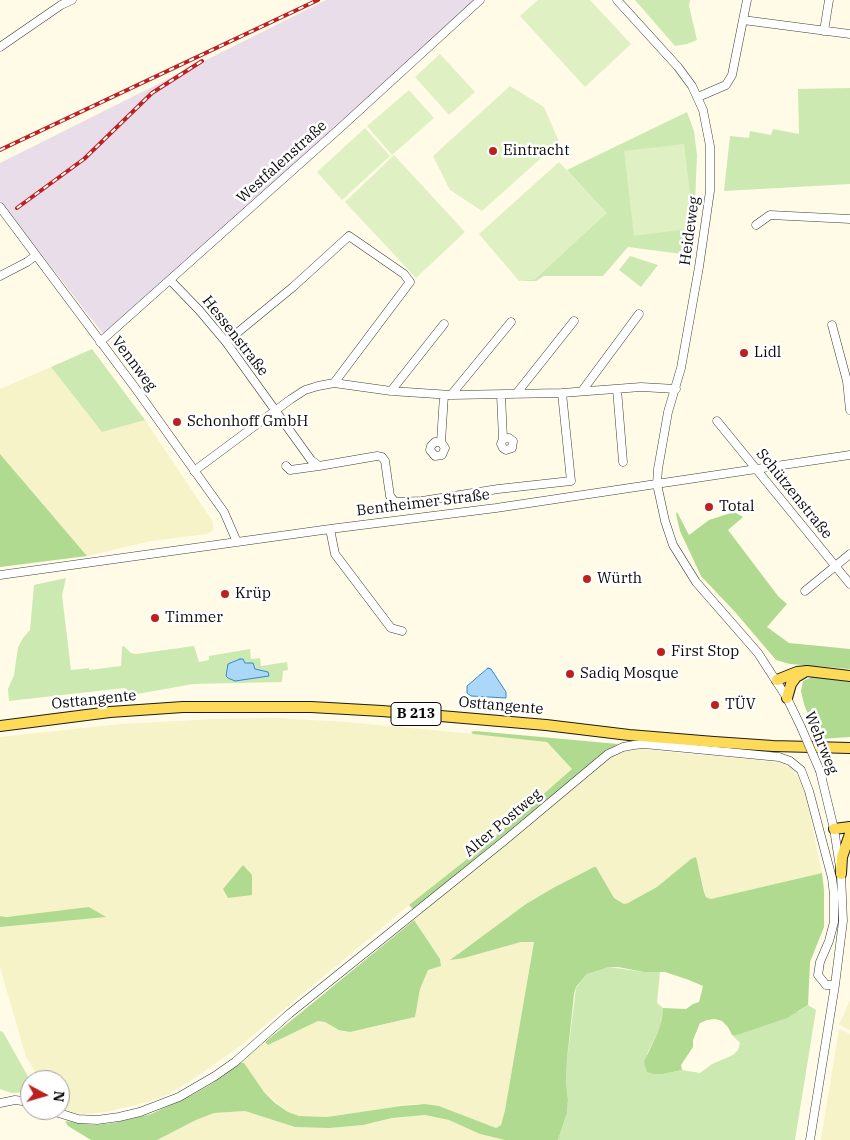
<!DOCTYPE html>
<html>
<head>
<meta charset="utf-8">
<style>
  body { margin:0 }
  #map { position:relative; width:850px; height:1140px; overflow:hidden; background:#fffbe7; font-family:"IBM Plex Serif",serif }
  canvas { display:block }
  .north { position:absolute; left:20px; top:1070px; width:50px; height:50px; box-sizing:border-box; background:#fff; border:1px solid #9d9d9d; border-radius:50%; rotate:96deg; font-size:14px; font-weight:700; line-height:20px; text-align:center; color:#0a0a0a }
  .north::after { content:''; display:block; margin:auto; width:18px; height:22px; background:#bc2021; clip-path:polygon(50% 0,100% 100%,50% 72%,0 100%) }
</style>
</head>
<body>
<div id="map">
<canvas width="850" height="1140"></canvas>
<div class="north">N</div>
</div>
<script>
const g = document.querySelector('canvas').getContext('2d');
g.lineJoin = 'round';
function paint(path, color) { g.fillStyle = color; g.fill(path, 'evenodd'); }
const toPath = rows => new Path2D(rows.map(r => 'M' + r).join(''));
function trace(path, color, width, dash) { g.strokeStyle = color; g.lineWidth = width; g.lineCap = dash ? 'butt' : 'round'; g.setLineDash(dash || []); g.stroke(path); }
function drawText(font, color, halo, rows, align = 'center') {
  g.font = font + ' "IBM Plex Serif",serif'; g.lineWidth = 5; g.setLineDash([]); g.textBaseline = 'middle'; g.strokeStyle = halo; g.fillStyle = color; for (const [text, x, y, turn = 0] of rows) {
    g.save(); g.translate(x, y); g.rotate((+turn || 0) * Math.PI / 180); g.textAlign = isNaN(turn) ? turn : align; if (halo) g.strokeText(text, 0, 0); g.fillText(text, 0, 0); g.restore();
  }
}
paint(toPath([
  [326,0,474,0,397,76,104,335,0,201,0,163]
]), '#e9ddea');
paint(toPath([
  [51,367,102,432,145,420,213,522,213,530,207,534,151,541,87,556,0,454,0,389],
  [278,718,345,722,540,740,547,742,572,769,490,841,409,905,239,1047,190,1081,169,1094,151,1101,106,1112,88,1114,75,1113,60,1108,60,1080,40,1080,26,1057,0,967,0,927,105,917,0,916,0,737,121,724,215,719],
  [639,749,770,761,780,763,791,768,801,780,805,792,822,873,712,899,706,897,700,874,691,859,657,887,628,903,624,904,614,898,596,867,594,867,553,888,526,904,457,954,464,958,521,942,534,941,505,1110,501,1125,495,1128,439,1106,425,1104,414,1104,327,1117,299,1116,288,1112,264,1092,244,1064,238,1063,265,1042,268,1045,318,1021,364,1029,415,1017,420,989,428,970,441,966,440,959,414,920,603,761,615,754],
  [850,1000,850,1030,839,1025],
  [839,1029,850,1034,850,1140,821,1140],
  [245,1111,295,1127,329,1128,363,1125,392,1118,425,1115,449,1120,480,1134,505,1140,157,1140,196,1120,214,1113]
]), '#f5f3c7');
paint(toPath([
  [635,0,690,0,689,6,697,40,687,44,675,46],
  [850,88,850,184,724,191,730,136,749,138,750,131,771,135,773,129,799,134,798,89],
  [687,112,694,131,697,155,694,228,690,255,628,247,603,276,544,276,536,281,519,281,535,279,606,213,567,170],
  [630,256,658,265,641,287,619,270],
  [92,349,145,420,102,432,51,367],
  [66,578,62,595,71,670,89,668,89,670,121,666,122,647,124,646,131,653,136,654,194,646,199,662,209,660,209,656,250,649,251,659,260,658,261,666,287,662,288,670,283,671,282,682,193,684,137,694,131,693,124,688,9,701,8,689,14,675,18,647,23,638,30,630,34,585],
  [609,967,644,972,660,972,657,1003,663,1008,662,1019,658,1032,647,1054,663,1074,682,1070,700,1073,712,1064,733,1055,738,1050,740,1043,732,1035,737,1035,799,1011,808,1005,816,1010,795,1140,558,1140,567,1113,568,1100,566,1081,567,1059,576,988,587,974],
  [0,1031,3,1032,30,1080,27,1092,12,1093,0,1089]
]), '#cce9b1');
paint(toPath([
  [0,454,87,556,0,567],
  [677,512,689,535,709,520,734,512,743,517,728,530,778,596,787,604,767,627,789,643,850,649,850,669,790,664,776,660,736,613,701,576,680,531,676,514],
  [812,677,850,682,850,737,820,739,816,735,804,704,801,691,803,681],
  [475,731,618,744,604,754,413,909,409,905,490,841,572,769,547,742,473,734,471,732],
  [696,857,704,892,706,897,711,899,822,873,824,890,824,927,810,962,808,1005,787,1018,737,1035,732,1035,728,1027,722,1021,715,1019,707,1020,700,1023,693,1040,693,1047,681,1065,682,1070,663,1074,654,1074,647,1072,644,1062,658,1032,662,1019,663,1008,686,1009,693,1004,699,1002,703,986,689,980,665,972,644,972,618,967,609,967,587,974,576,987,574,994,567,1059,566,1081,568,1100,567,1113,558,1140,505,1140,480,1134,449,1120,425,1115,392,1118,363,1125,329,1128,295,1127,245,1111,214,1113,196,1120,157,1140,91,1140,68,1126,65,1121,94,1125,113,1123,151,1114,194,1094,213,1083,238,1063,244,1063,264,1092,275,1103,288,1112,299,1116,327,1117,401,1106,425,1104,439,1106,496,1128,501,1125,505,1110,534,942,521,942,464,958,450,960,526,904,553,888,594,867,596,867,614,898,624,904,628,903,657,887,691,859],
  [243,865,252,875,252,895,228,898,223,889],
  [89,907,106,917,0,927,0,916,7,917],
  [414,920,440,959,441,966,428,970,420,989,415,1017,350,1032,339,1030,325,1022,318,1021,268,1045,265,1042]
]), '#afda90');
paint(toPath([
  [538,0,590,0,631,44,585,87,520,16],
  [440,54,475,92,449,115,415,77],
  [510,86,544,107,559,142,482,211,450,190,433,156],
  [409,90,434,118,392,155,367,126],
  [365,128,390,156,342,200,317,172],
  [684,144,694,228,634,236,624,151],
  [394,155,465,232,416,278,345,202],
  [559,162,607,213,535,279,519,281,479,234]
]), '#dff0c3');
const water = toPath([
  [240,659,243,659,245,663,253,663,255,669,268,672,269,676,235,681,228,678,226,676,228,664,240,659],
  [488,668,491,669,506,692,506,698,471,696,467,693,467,686,488,668]
]);
paint(water, '#abd8f8');
trace(water, '#308ad0', 1);
const minor = toPath([
  [617,0,678,67,692,86,703,110,710,146,710,191,699,267,681,368,668,412,658,469,657,484,665,521,673,545,696,582,758,653,787,698,801,727],
  [743,20,850,34],
  [824,31,829,0],
  [0,47,61,5,72,0],
  [698,97,726,85,732,75,747,0],
  [0,207,136,389,224,512,237,542],
  [756,225,770,215,850,219],
  [0,276,27,262,35,256],
  [170,280,199,310,226,342,311,460,319,466,377,456,382,457,385,461,390,496,395,502,422,501,498,489,571,481,562,393],
  [832,325,847,381,850,381],
  [100,342,339,129,480,0],
  [226,342,293,287,349,236,404,274,410,282,334,383],
  [847,381,850,410],
  [617,389,623,462],
  [391,391,444,324],
  [582,391,639,314],
  [516,394,574,321],
  [451,395,511,322],
  [501,395,503,439,501,444,503,448,506,450,512,448,513,441,509,438,503,439],
  [717,421,850,584],
  [441,442,435,442,431,446,430,450,435,456,442,455,445,448,441,442,444,395],
  [286,466,290,470,319,466],
  [194,471,291,399,305,390,318,386,334,383,391,391,451,395,562,393,641,387,676,389],
  [330,529,335,554,391,628,402,631],
  [0,575,330,529,496,508,850,455],
  [805,591,850,554],
  [0,1103,15,1100,30,1102],
  [49,1110,78,1119,97,1120,119,1117,140,1112,179,1097,215,1076,235,1062,289,1014,504,841,608,754,623,747,634,745,644,744,779,757,790,761,801,770,809,791,832,878,834,895,834,922,829,941,820,962,818,975,826,985,835,985],
  [810,1140,835,985,843,921,841,874,834,829,820,771]
]);
const major = toPath([
  [777,680,797,672,807,671,850,676],
  [787,698,791,684,796,677,803,673],
  [0,726,110,712,183,707,311,707,382,711,546,725,629,735,714,742,773,746,850,748],
  [834,829,850,827],
  [841,874,842,857,850,834]
]);
trace(minor, '#3d3d3d', 9);
trace(major, '#1b1b1b', 12);
trace(minor, '#fff', 8);
trace(major, '#fddb59', 10);
const rail = toPath([
  [0,150,318,0],
  [17,208,84,159,152,93,202,61]
]);
trace(rail, '#bc2021', 4);
trace(rail, '#fff', 2, [5.5]);
const minorBridge = toPath([
  [801,727,820,771]
]);
trace(minorBridge, '#3d3d3d', 9, []);
trace(minorBridge, '#fff', 8);
for (const [x, y, r, color] of [
  [493,151,5,"#bc2021"],
  [744,353,5,"#bc2021"],
  [177,422,5,"#bc2021"],
  [709,507,5,"#bc2021"],
  [587,579,5,"#bc2021"],
  [225,594,5,"#bc2021"],
  [155,618,5,"#bc2021"],
  [661,652,5,"#bc2021"],
  [570,674,5,"#bc2021"],
  [715,705,5,"#bc2021"]
]) { const dot = new Path2D(); dot.arc(x, y, r, 0, 2 * Math.PI); g.fillStyle = color; g.fill(dot); trace(dot, '#fff', 2); }
for (const [x, y, w] of [
  [416,714,50]
]) { const box = new Path2D(); box.roundRect(x - w / 2, y - 11.5, w, 23, 4); g.fillStyle = '#fff'; g.fill(box); trace(box, '#0a0a0a', 1); }
drawText('bold 14px', '#0a0a0a', null, [
  ["B 213",416,714]
]);
drawText('15px', '#0a0a0a', '#fff', [
  ["Eintracht",503,151],
  ["Lidl",754,353],
  ["Schonhoff GmbH",187,422],
  ["Total",719,507],
  ["Würth",597,579],
  ["Krüp",235,594],
  ["Timmer",165,618],
  ["First Stop",671,652],
  ["Sadiq Mosque",580,674],
  ["TÜV",725,705]
], 'left');
drawText('15px', '#0a0a0a', '#fff', [
  ["Westfalenstraße",282,162,-42],
  ["Heideweg",690,231,-82],
  ["Hessenstraße",235,336,52],
  ["Vennweg",134,364,53],
  ["Schützenstraße",794,494,51],
  ["Bentheimer Straße",423,503,-7],
  ["Osttangente",94,700,-6],
  ["Osttangente",501,706,5],
  ["Wehrweg",821,743,68],
  ["Alter Postweg",503,823,-40]
]);
</script>
</body>
</html>
